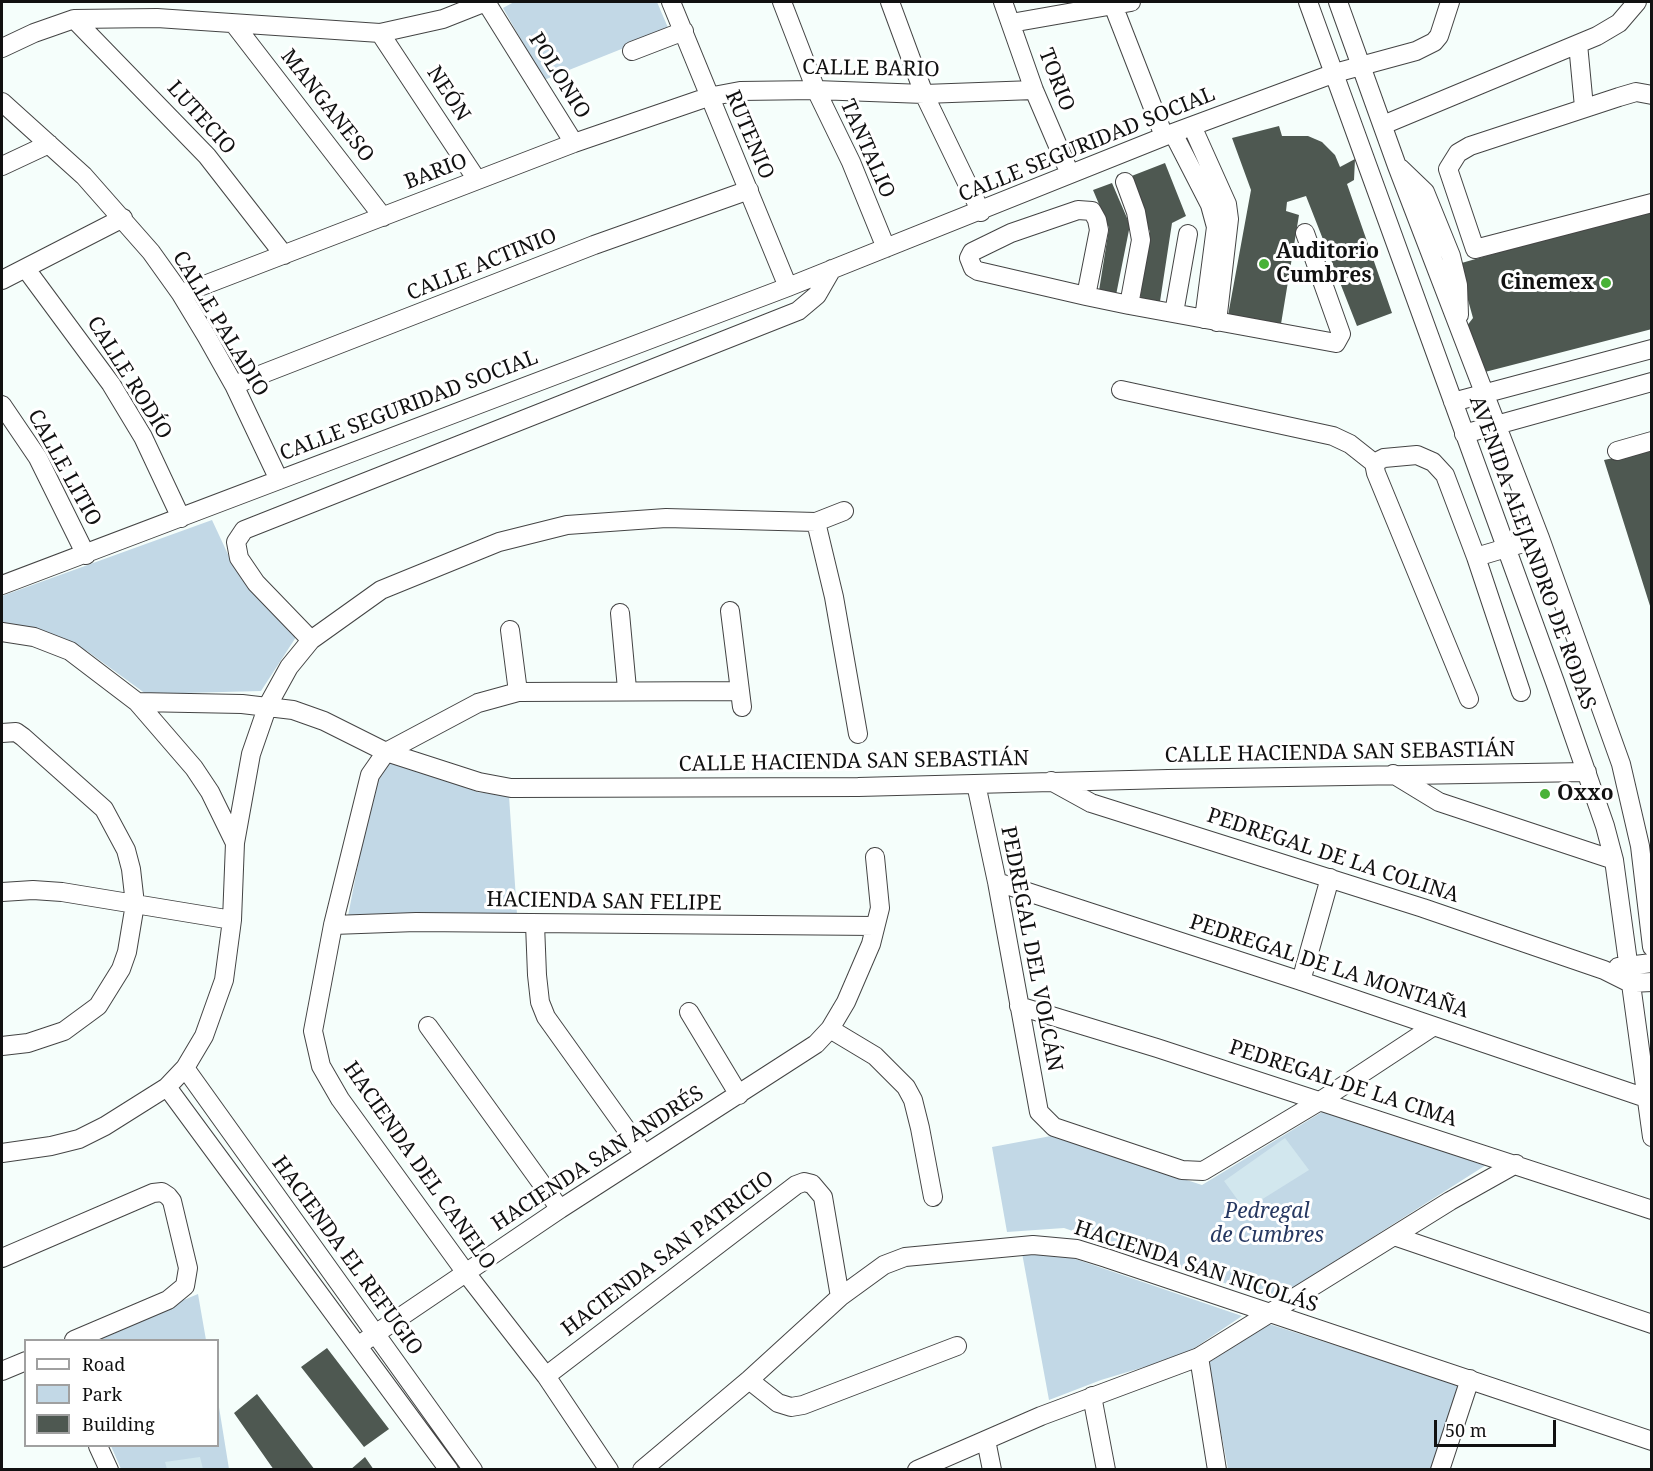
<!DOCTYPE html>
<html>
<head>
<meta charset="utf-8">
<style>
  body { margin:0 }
  #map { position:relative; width:1653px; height:1471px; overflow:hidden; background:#f5fefb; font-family:"Noto Serif",serif }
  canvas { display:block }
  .frame { position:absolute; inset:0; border:3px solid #111; pointer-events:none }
  .legend { position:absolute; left:24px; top:1339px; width:195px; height:108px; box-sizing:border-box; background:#fff; border:2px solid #a0a0a0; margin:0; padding:8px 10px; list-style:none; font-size:18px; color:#111 }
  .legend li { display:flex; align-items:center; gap:12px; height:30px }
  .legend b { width:30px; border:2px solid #a0a0a0 }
  .scale { position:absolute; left:1434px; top:1420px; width:122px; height:27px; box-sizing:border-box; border:3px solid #111; border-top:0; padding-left:8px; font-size:18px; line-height:21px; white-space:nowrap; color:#111; -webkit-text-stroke:4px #fff; paint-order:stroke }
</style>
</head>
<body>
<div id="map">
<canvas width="1653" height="1471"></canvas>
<div class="frame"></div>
<ul class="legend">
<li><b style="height:8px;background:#fff"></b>Road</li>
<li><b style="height:16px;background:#c2d8e6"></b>Park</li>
<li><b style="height:16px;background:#4e5851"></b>Building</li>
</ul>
<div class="scale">50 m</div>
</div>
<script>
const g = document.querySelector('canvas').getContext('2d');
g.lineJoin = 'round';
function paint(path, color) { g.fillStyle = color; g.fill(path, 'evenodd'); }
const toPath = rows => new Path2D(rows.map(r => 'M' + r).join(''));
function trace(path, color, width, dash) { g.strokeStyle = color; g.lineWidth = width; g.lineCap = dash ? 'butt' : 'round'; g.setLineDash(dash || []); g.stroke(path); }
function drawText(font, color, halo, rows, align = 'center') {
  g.font = font + ' "Noto Serif",serif'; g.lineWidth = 6; g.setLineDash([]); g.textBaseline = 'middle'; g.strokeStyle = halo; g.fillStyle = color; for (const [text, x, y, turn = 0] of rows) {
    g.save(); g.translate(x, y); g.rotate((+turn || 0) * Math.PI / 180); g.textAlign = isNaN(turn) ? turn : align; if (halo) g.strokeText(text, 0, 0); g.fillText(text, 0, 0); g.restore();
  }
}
paint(toPath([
  [514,2,657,2,669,30,544,80,503,8],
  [212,520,232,563,298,634,261,691,146,694,87,651,27,627,2,623,2,596],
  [389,751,477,792,509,796,517,914,348,916,378,761],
  [1322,1112,1486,1165,1274,1300,1064,1228,1007,1232,992,1147,1051,1136,1202,1185],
  [1022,1253,1061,1254,1242,1316,1184,1355,1101,1380,1049,1400],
  [198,1294,206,1340,88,1340],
  [1269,1324,1458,1385,1431,1469,1228,1469,1208,1363],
  [218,1401,229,1469,121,1469,111,1446,218,1446]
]), '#c2d8e6');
paint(toPath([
  [1285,1138,1309,1170,1245,1210,1224,1181],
  [200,1457,203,1469,167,1469,165,1462]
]), '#d2e7ee');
paint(toPath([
  [1279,126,1282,136,1308,136,1322,142,1335,155,1340,167,1355,159,1354,180,1347,184,1392,313,1357,326,1306,196,1287,202,1286,211,1299,215,1280,330,1227,321,1251,190,1232,138],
  [1165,163,1186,216,1172,223,1159,308,1139,306,1150,232,1129,177],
  [1112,183,1130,225,1115,300,1098,297,1109,228,1093,190],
  [1652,209,1652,329,1481,373,1466,327,1473,318,1458,264],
  [1652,450,1652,609,1651,609,1604,460],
  [327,1348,389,1429,364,1447,301,1367],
  [257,1394,315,1470,274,1470,234,1413],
  [365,1457,374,1470,350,1470]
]), '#4e5851');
const minor = toPath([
  [486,2,574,143],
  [671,2,788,287],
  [782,2,816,90,851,162,886,248],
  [890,2,924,94,981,212],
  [1003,2,1034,90,1070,174],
  [1308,2,1555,682,1605,826,1614,860,1652,1137],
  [1338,2,1397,166,1540,538,1621,764,1640,846,1652,947],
  [1113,5,1164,136],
  [74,19,207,156,284,255],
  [1011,23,1131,2],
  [234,24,383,217],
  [380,33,477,180],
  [1578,44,1584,107],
  [2,48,34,33,74,19,157,18,380,33,443,19,486,2],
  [632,51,684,31],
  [1652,95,1636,92,1619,97,1470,146,1458,153,1448,169,1475,249,1652,203],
  [2,102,84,176,151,252,181,294,207,337,234,385,279,480],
  [1383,125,1597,36,1619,23,1637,2],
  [1192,126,1227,204,1229,219,1217,322],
  [1173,133,1210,205,1216,227,1204,319],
  [2,166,49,144],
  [1400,168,1425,192,1451,256,1458,285,1459,315],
  [1125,182,1136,212,1141,240,1129,305],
  [26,269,111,384,143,437,181,518],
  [2,280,123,218],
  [181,294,574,143,708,97,740,91,816,90,924,94,1034,90],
  [1086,296,1099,230,1097,220,1092,211,1078,210,1011,233,972,252,969,258,973,268,978,271,1086,296,1129,305,1336,343,1341,334,1305,233],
  [1174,313,1188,234],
  [234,385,594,245,749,190],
  [1121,390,1333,436,1350,444,1374,463],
  [1453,402,1652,349],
  [2,405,38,458,86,555],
  [1464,434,1652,382],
  [1617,451,1652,441],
  [816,522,834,597,858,734],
  [1476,557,1540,538],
  [2,585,788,287,1173,133,1335,73,1416,51,1434,42,1439,36,1450,2],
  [730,611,742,707],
  [620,613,627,689],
  [510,630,518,692],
  [2,632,34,637,70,651,137,702,194,768,210,792,235,843,232,920,224,980,204,1036,185,1068,167,1087,105,1126,79,1139,51,1146,2,1153],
  [311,640,256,583,239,558,236,542,244,530,798,311,817,295,832,269],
  [1469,699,1376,473,1374,463,1384,458,1417,455,1433,462,1445,475,1476,557,1521,692],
  [137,702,242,704,293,710,324,721,386,752,479,782,511,788,858,787,1168,779,1587,772],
  [2,733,16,732,23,737,104,809,126,850,131,869,135,904,127,952,121,969,98,1006,64,1031,28,1043,2,1046],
  [1393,774,1439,802,1614,860],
  [1051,781,1091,803,1423,908,1604,970,1630,983,1652,982],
  [976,784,997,882,1039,1112,1054,1127,1182,1170,1203,1171,1320,1101,1434,1026],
  [235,843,251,754,268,705,289,667,311,640,381,590,499,542,567,525,666,518,816,522,844,511],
  [997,882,1301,981,1646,1098],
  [2,892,33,890,62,892,232,920],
  [535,924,537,975,540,1002,546,1017,644,1154],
  [333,925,416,922,875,926],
  [1618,967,1652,963],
  [1301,981,1330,878],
  [1019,1006,1157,1048,1652,1210],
  [689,1012,739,1095],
  [428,1026,560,1209],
  [830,1029,875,1056,906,1087,913,1100,920,1128,933,1197],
  [185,1068,473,1470],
  [167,1087,449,1470],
  [1394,1236,1652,1324],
  [2,1258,153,1193,162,1192,168,1196,172,1201,188,1268,185,1286,168,1300,74,1340],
  [359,1345,560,1209,816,1044,830,1029,846,1002,871,944,880,908,875,857],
  [1199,1357,1217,1470],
  [2,1371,26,1361],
  [546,1376,796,1185,804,1182,812,1184,823,1197,840,1297],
  [749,1380,778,1403,791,1407,803,1405,957,1346],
  [1092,1396,1106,1470],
  [986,1440,992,1470],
  [98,1446,109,1470],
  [609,1470,546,1376,466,1273,340,1099,321,1066,313,1031,333,925,370,775,386,752,478,703,518,692,739,691],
  [642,1470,749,1380,840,1297,884,1265,905,1257,1033,1245,1077,1249,1106,1258,1652,1441],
  [917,1470,1041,1416,1199,1357,1450,1201,1516,1164],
  [1440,1470,1470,1379]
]);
trace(minor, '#444', 20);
trace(minor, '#fff', 18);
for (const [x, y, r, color] of [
  [1264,264,6,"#49b237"],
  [1606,283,6,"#49b237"],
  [1545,794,6,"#49b237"]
]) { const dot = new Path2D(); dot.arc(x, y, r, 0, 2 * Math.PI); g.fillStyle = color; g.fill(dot); trace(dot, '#fff', 2); }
drawText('21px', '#111', '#fff', [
  ["CALLE BARIO",871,69,1],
  ["POLONIO",559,76,58],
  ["TORIO",1056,80,69],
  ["NEÓN",448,94,57],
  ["MANGANESO",327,106,52],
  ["LUTECIO",201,118,48],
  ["RUTENIO",749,135,67],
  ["CALLE SEGURIDAD SOCIAL",1087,145,-22],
  ["TANTALIO",867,149,66],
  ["BARIO",436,172,-21],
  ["CALLE ACTINIO",482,265,-22],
  ["CALLE PALADIO",220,324,59],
  ["CALLE RODÍO",129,378,58],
  ["CALLE SEGURIDAD SOCIAL",409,406,-21],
  ["CALLE LITIO",64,468,61],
  ["AVENIDA ALEJANDRO DE RODAS",1532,553,70],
  ["CALLE HACIENDA SAN SEBASTIÁN",1340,753,-1],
  ["CALLE HACIENDA SAN SEBASTIÁN",854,762,-1],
  ["PEDREGAL DE LA COLINA",1333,856,18],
  ["HACIENDA SAN FELIPE",604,902,1],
  ["PEDREGAL DEL VOLCÁN",1031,949,79],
  ["PEDREGAL DE LA MONTAÑA",1329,967,18],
  ["PEDREGAL DE LA CIMA",1343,1084,18],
  ["HACIENDA SAN ANDRÉS",598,1159,-33],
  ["HACIENDA DEL CANELO",419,1166,55],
  ["HACIENDA SAN PATRICIO",668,1254,-37],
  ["HACIENDA EL REFUGIO",347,1256,54],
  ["HACIENDA SAN NICOLÁS",1196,1267,18]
]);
drawText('bold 21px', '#111', '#fff', [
  ["Auditorio",1276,252],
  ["Cumbres",1276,276],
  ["Cinemex",1594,283,"right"],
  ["Oxxo",1557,794]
], 'left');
drawText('italic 21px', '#273962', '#fff', [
  ["Pedregal",1267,1212],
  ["de Cumbres",1267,1236]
]);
</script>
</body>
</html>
